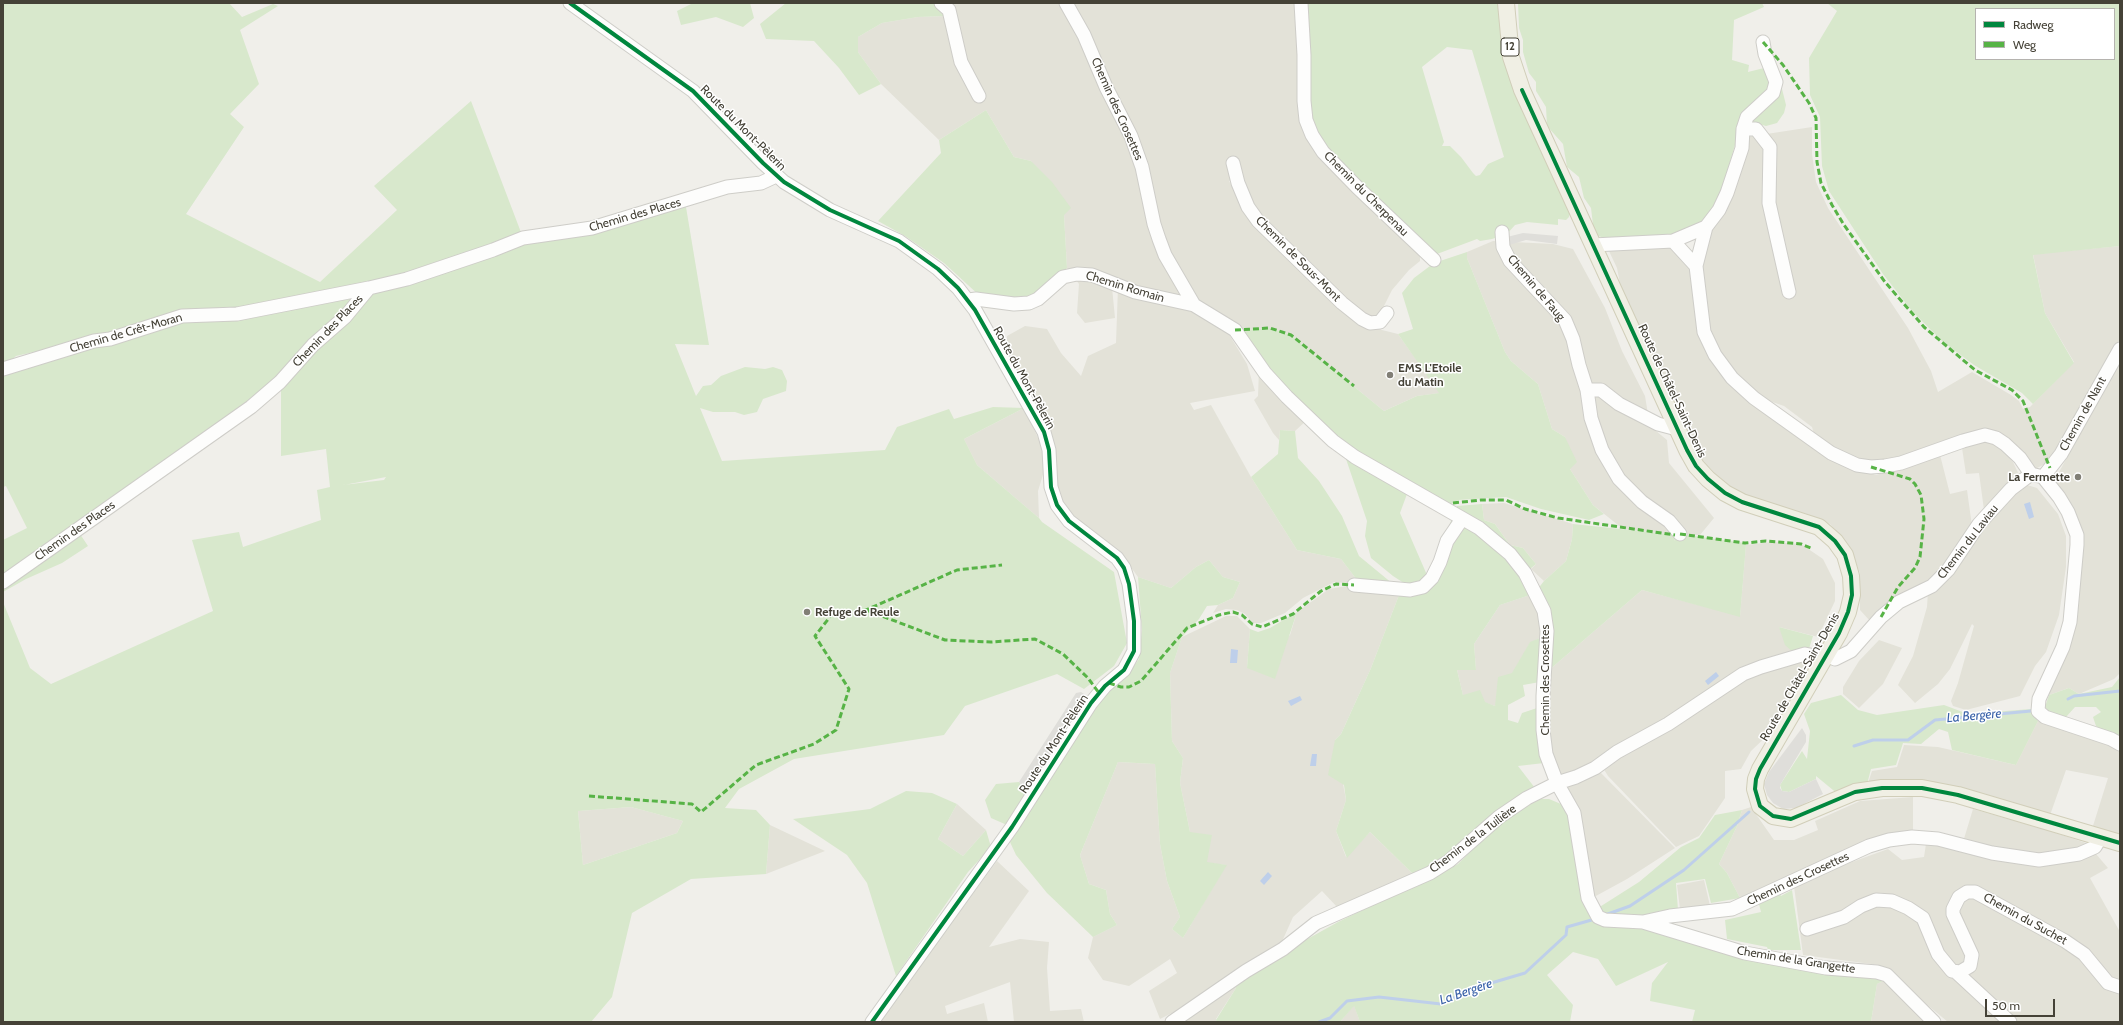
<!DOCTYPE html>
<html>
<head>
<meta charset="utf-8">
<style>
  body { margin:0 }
  #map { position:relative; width:2123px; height:1025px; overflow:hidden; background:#f0efea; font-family:Cabin,sans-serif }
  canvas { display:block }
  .frame { position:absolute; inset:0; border:4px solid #454237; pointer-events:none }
  .legend { position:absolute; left:1975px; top:8px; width:140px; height:52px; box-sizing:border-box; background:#fff; border:1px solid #b5b3af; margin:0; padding:5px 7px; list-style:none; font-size:12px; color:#454237 }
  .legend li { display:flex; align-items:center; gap:8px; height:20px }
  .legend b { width:20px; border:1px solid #b5b3af }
  .scale { position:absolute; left:1985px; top:999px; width:70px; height:18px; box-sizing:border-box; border:2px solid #454237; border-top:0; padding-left:5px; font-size:12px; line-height:14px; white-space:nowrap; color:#454237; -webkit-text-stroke:3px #fff; paint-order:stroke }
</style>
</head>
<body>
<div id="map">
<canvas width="2123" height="1025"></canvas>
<div class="frame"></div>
<ul class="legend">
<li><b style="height:5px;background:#00873e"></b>Radweg</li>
<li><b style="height:5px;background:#57b346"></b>Weg</li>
</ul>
<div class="scale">50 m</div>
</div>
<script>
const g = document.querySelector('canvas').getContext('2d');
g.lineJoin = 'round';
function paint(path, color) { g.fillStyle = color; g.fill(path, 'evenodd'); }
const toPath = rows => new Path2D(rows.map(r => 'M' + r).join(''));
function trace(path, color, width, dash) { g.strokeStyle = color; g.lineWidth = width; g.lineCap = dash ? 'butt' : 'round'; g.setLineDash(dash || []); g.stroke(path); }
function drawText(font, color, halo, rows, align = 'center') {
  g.font = font + ' Cabin,sans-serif'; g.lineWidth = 3; g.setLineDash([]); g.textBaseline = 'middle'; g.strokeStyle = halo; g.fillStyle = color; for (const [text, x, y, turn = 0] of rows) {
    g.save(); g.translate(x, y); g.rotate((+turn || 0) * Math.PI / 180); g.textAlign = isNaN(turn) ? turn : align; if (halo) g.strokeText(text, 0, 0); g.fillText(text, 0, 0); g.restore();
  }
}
paint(toPath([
  [946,3,1297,3,1420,254,1420,261,1409,270,1392,290,1378,318,1364,317,1261,219,1248,197,1242,175,1229,181,1250,216,1362,325,1398,334,1440,393,1417,396,1384,411,1291,335,1270,328,1242,330,1182,300,1111,277,1115,318,1085,323,1077,313,1079,284,1067,268,1064,215,1031,161,1014,157,986,110,939,140,881,84,858,52,858,37,882,23,918,17,947,16],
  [1812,127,1812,154,1816,182,1828,208,1908,328,1931,371,1938,392,1972,372,2011,395,2019,401,2023,409,2030,407,2074,362,2045,313,2033,254,2120,246,2120,339,2075,420,2057,451,2045,464,2033,470,2003,436,1879,462,1864,461,1836,451,1815,437,1812,427,1784,406,1755,396,1725,361,1709,334,1702,269,1713,224,1747,137],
  [1493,241,1553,244,1573,249,1605,308,1622,351,1645,396,1650,426,1667,440,1669,463,1714,518,1700,535,1675,535,1623,529,1593,505,1570,469,1565,437,1552,429,1538,384,1511,361,1505,352,1467,258,1467,252],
  [1661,248,1672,248,1692,270,1717,366,1859,469,1876,475,1940,455,1950,494,1967,490,1972,526,1942,570,1870,621,1860,610,1860,573,1850,549,1830,524,1807,514,1754,500,1723,484,1708,469,1692,447,1621,289,1617,268,1609,251],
  [1118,287,1204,316,1230,330,1230,336,1247,364,1255,391,1190,403,1194,410,1211,405,1251,477,1297,550,1341,559,1360,584,1334,582,1303,598,1285,613,1261,623,1253,623,1245,614,1237,610,1226,609,1213,613,1218,605,1233,598,1240,582,1223,577,1209,560,1196,567,1171,588,1138,577,1122,555,1077,521,1066,510,1056,488,1054,446,1041,414,1007,356,1007,336,1025,326,1047,329,1061,353,1081,376,1088,356,1116,343],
  [2120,360,2120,673,2114,679,2079,694,2069,688,2049,695,2048,688,2081,555,2057,488,2056,481,2058,474],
  [1259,369,1307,420,1295,431,1280,430,1279,440,1273,433,1254,400,1258,396],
  [1024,408,1040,442,1045,468,1038,491,1039,518,977,465,964,439],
  [1984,440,1994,442,2003,450,2013,462,2020,477,1984,510,1979,473,1966,474,1962,448],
  [2027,485,2037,488,2058,514,2066,536,2066,567,2059,615,2046,652,2035,666,2020,696,1966,710,1953,706,1951,701,1958,683,1974,626,1972,624,1950,669,1938,684,1915,703,1898,685,1913,656,1927,607,1928,591,2011,497],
  [1504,503,1573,524,1572,539,1566,561,1544,581,1531,569,1536,564,1523,548,1510,545,1495,524,1484,520,1482,504],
  [1772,542,1801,544,1823,559,1835,583,1835,601,1818,637,1779,627,1793,652,1782,654,1733,674,1649,732,1592,765,1560,778,1549,749,1548,671,1642,590,1740,616,1746,545],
  [1347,586,1399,595,1371,668,1341,734,1335,740,1346,800,1336,831,1346,857,1370,832,1414,875,1338,908,1322,891,1293,917,1280,946,1196,1001,1160,1019,1149,991,1177,973,1170,959,1129,986,1103,980,1088,958,1093,937,1117,925,1110,914,1106,890,1089,884,1080,855,1118,762,1155,764,1160,844,1167,881,1180,917,1172,929,1183,938,1226,865,1207,863,1190,832,1180,783,1183,758,1172,741,1170,673,1182,637,1226,616,1237,616,1250,629,1247,668,1290,635,1297,612,1329,589],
  [1530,595,1541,621,1540,638,1530,643,1495,706,1463,695,1457,670,1476,670,1474,644,1500,605],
  [1879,640,1902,648,1883,684,1859,708,1843,694,1843,687,1859,661],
  [1801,657,1809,664,1778,713,1772,731,1751,751,1741,769,1725,771,1725,798,1699,836,1676,847,1608,776,1603,768,1745,678],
  [2038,721,2109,744,2120,750,2120,835,2092,829,2108,778,2066,770,2049,818,1867,786,1872,771,1897,767,1904,745,1938,747,2016,765],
  [1600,772,1675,848,1627,879,1594,897,1565,786],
  [1913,797,1913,835,1740,898,1727,873,1719,864,1737,826,1742,810,1751,807,1774,840,1794,840,1818,830,1815,821,1860,801],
  [957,804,986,830,963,856,938,839],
  [631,807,683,821,677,833,583,865,578,811],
  [1973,809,2050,831,2089,844,2086,849,2036,858,1963,842],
  [770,825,825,851,766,874],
  [1926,844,2080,858,2096,854,2108,868,2090,878,2120,932,2120,1022,1948,1022,1879,965,1803,955,1794,886,1852,862,1888,849,1902,860,1924,857],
  [997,861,1029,891,989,947,1020,939,1049,942,1047,968,1050,1011,1081,1009,1084,1022,1014,1022,1010,982,945,1006,947,1014,984,1003,988,1022,878,1022],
  [1704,880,1710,906,1680,909,1677,885],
  [1885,980,1930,1022,1871,1022,1877,984],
  [1235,985,1236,988,1216,1019,1217,1022,1181,1022],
  [1354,1005,1360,1022,1340,1022]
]), '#e3e2d8');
paint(toPath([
  [12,3,229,3,242,17,273,4,278,6,240,30,259,84,230,114,244,127,186,214,320,282,397,210,374,186,471,101,522,235,407,275,237,310,179,310,100,337,16,356,7,364,3,365,3,4],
  [693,3,750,3,754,18,743,27,716,17,681,25,677,11],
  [786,3,937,3,947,16,918,17,882,23,858,37,858,52,881,84,859,95,839,68,814,41,766,39,760,24],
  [1304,3,1500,3,1501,34,1507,69,1570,212,1569,217,1566,220,1558,219,1558,225,1527,222,1515,225,1507,234,1492,239,1480,241,1477,239,1437,254,1430,251,1332,156,1311,124],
  [1447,47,1472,50,1504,157,1488,164,1480,175,1476,176,1473,173,1461,157,1450,146,1442,146,1444,142,1422,67],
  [1518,3,1762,3,1764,7,1734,20,1732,60,1749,65,1748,72,1764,68,1781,85,1786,105,1784,113,1777,123,1766,126,1749,121,1747,112,1737,128,1735,145,1719,200,1701,222,1690,228,1671,235,1605,238,1598,236,1594,233,1591,208,1584,198,1579,177,1567,167,1563,144,1547,126,1546,107,1536,91,1536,82,1529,73,1523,52,1523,40,1519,28],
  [1827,3,2120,3,2120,246,2033,255,2045,313,2074,363,2033,404,2022,393,1974,365,1942,341,1912,311,1883,274,1829,191,1822,166,1820,117,1810,95,1809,58,1837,11],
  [1976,9,2114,9,2114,59,1976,59],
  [986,110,1014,157,1031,161,1052,182,1071,208,1064,215,1067,268,1045,291,1014,301,981,297,944,263,905,236,878,221,941,153,939,140],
  [682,205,686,207,709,345,675,344,696,396,703,386,711,385,721,376,745,367,765,369,773,367,782,370,787,381,786,391,763,399,757,412,744,415,735,412,713,412,700,408,722,461,885,450,897,427,949,409,954,419,993,407,1024,408,964,439,977,465,1039,518,1042,522,1114,572,1127,643,1114,666,1084,689,1057,674,965,706,944,735,794,759,739,789,725,808,756,810,770,825,766,874,691,879,632,913,612,997,591,1022,3,1022,3,602,30,668,51,684,213,611,192,540,239,532,243,547,321,520,317,490,330,487,326,449,281,456,281,388,370,292,524,241],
  [386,477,384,480,343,485,344,485],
  [631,807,683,821,677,833,583,865,578,811],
  [1467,252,1467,258,1505,352,1511,361,1538,384,1552,429,1565,437,1577,462,1570,469,1593,505,1604,514,1589,520,1541,509,1506,497,1458,500,1448,506,1362,457,1340,439,1282,387,1242,330,1270,328,1291,335,1384,411,1417,396,1439,393,1398,334,1413,329,1402,293,1414,278,1434,263],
  [360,293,275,382,3,579,3,540,27,528,6,486,3,487,3,374,158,325],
  [1280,430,1295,431,1298,458,1319,481,1342,516,1359,556,1393,584,1360,584,1341,559,1297,550,1251,477,1278,454],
  [1346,459,1407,494,1400,513,1427,575,1420,584,1410,587,1393,576,1371,558,1365,536,1367,521],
  [1482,504,1484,520,1495,524,1510,545,1523,548,1536,564,1523,575,1530,595,1500,605,1474,644,1476,670,1457,670,1463,695,1480,690,1485,702,1495,706,1498,677,1512,673,1530,642,1540,638,1540,682,1523,685,1525,696,1508,705,1508,720,1518,723,1522,713,1537,708,1544,763,1518,766,1535,788,1436,865,1414,875,1370,832,1347,858,1336,831,1346,800,1344,785,1328,775,1335,740,1341,734,1371,668,1399,595,1438,579,1447,531,1457,506],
  [1573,524,1677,535,1674,541,1680,534,1745,543,1746,545,1740,617,1642,590,1548,671,1537,590,1544,581,1566,561,1572,539],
  [80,534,88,546,62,563,26,579,3,592,3,584],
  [1209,560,1223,577,1240,582,1233,598,1218,605,1207,606,1199,619,1182,637,1170,673,1172,741,1183,758,1180,783,1190,832,1212,835,1207,862,1227,865,1183,938,1172,929,1180,917,1167,881,1160,844,1155,764,1118,762,1080,855,1089,884,1106,890,1110,914,1117,925,1093,937,1047,893,1016,855,1010,842,1097,702,1109,688,1126,677,1139,659,1142,630,1138,577,1171,588,1196,567],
  [1297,612,1275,679,1247,668,1250,629,1258,632,1270,628],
  [1779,627,1813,636,1808,652,1793,652,1785,645],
  [2120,677,2120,742,2096,726,2093,717,2101,712,2096,707,2075,707,2066,717,2052,714,2045,707,2049,695,2069,688,2079,694,2112,687],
  [1841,695,1858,710,1877,715,1944,705,1968,714,2031,709,2038,721,2016,765,1952,750,1948,732,1939,729,1921,744,1903,743,1896,765,1871,769,1866,788,1839,795,1816,776,1816,779,1789,792,1782,791,1780,785,1802,751,1807,759,1810,731,1804,714,1811,703],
  [1019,782,1027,791,1007,825,991,818,985,800,996,784],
  [906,791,932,793,957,804,938,839,963,856,986,830,991,847,968,872,896,976,867,883,847,855,793,819,870,809],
  [1537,799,1549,799,1561,804,1571,815,1595,917,1742,955,1885,980,1877,984,1871,1022,1692,1022,1695,1010,1650,1001,1652,983,1668,962,1616,986,1598,959,1573,952,1547,975,1573,1005,1570,1022,1360,1022,1354,1006,1340,1022,1217,1022,1216,1020,1236,988,1235,985,1286,951,1338,922,1458,864,1503,819],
  [1742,810,1737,826,1719,864,1727,873,1740,898,1711,903,1705,879,1676,883,1678,910,1643,918,1607,916,1598,908,1639,882,1681,847,1699,838,1715,815],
  [1792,890,1801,950,1768,950,1767,947,1727,939,1725,920,1761,912,1758,900,1778,891,1781,896]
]), '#d8e8cc');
paint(toPath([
  [1523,233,1558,236,1557,244,1526,240,1509,245,1507,237],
  [1081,692,1087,696,1089,701,1027,791,1019,782,1076,693],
  [1802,728,1806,735,1806,742,1780,785,1780,788,1782,791,1789,792,1816,779,1823,794,1796,808,1783,809,1773,803,1767,795,1764,784,1769,772]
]), '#dfdeda');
paint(toPath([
  [2030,502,2034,517,2029,519,2024,504],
  [1231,649,1238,650,1237,663,1230,663],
  [1716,672,1719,676,1708,685,1705,681],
  [1300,696,1302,700,1291,706,1288,701],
  [1312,754,1317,754,1316,766,1310,766],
  [1268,872,1272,876,1264,885,1260,881]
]), '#becfea');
trace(toPath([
  [2068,699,2074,696,2120,691],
  [1854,746,1873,740,1908,740,1935,720,2031,711],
  [1605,915,1630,906,1684,870,1749,812],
  [1319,1022,1330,1018,1347,1001,1379,997,1441,1004,1471,989,1525,973,1566,935,1567,927,1595,919]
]), '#becfea', 3);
const minor = toPath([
  [570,3,693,91,763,163,784,182,830,210,899,241,938,269,958,288,975,310,1044,432,1049,450,1051,487,1057,505,1069,521,1117,558,1124,568,1129,584,1134,621,1134,651,1124,670,1105,686,1091,703,1012,827,872,1022],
  [941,3,949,10,961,62,979,96],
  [1066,3,1084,35,1106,87,1131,136,1142,167,1154,224,1159,239,1165,255,1194,305,1235,330,1265,373,1287,397,1333,441,1355,457,1479,528,1510,554,1525,573,1544,611,1547,631,1543,696,1543,730,1546,754,1557,783,1574,813,1588,898,1598,917,1605,920,1643,922,1670,916,1732,909,1869,846,1889,840,1912,837,1938,839,1992,853,2039,860,2079,854,2095,847,2101,837],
  [1301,3,1304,55,1304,101,1306,120,1312,135,1323,152,1357,187,1434,260],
  [1743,129,1756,129,1770,147,1769,203,1789,292],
  [1233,163,1238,183,1248,207,1258,221,1342,303,1362,319,1370,323,1380,322,1387,313],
  [1502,232,1503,247,1510,261,1565,320,1573,339,1579,365,1587,390,1591,418,1602,450,1619,479,1642,502,1669,521,1680,534],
  [1673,241,1696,266,1704,332,1715,355,1732,378,1754,398,1831,453,1857,465,1871,467,1885,466,1901,463,1963,441,1985,435,1996,438,2005,444,2020,458,2031,474],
  [1593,245,1673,241,1706,227,1719,210,1727,193,1742,148,1743,129,1747,117,1773,93,1776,82,1765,54,1763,42],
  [1696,266,1706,227],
  [969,300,976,299,1014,304,1029,303,1038,299,1063,277,1077,274,1092,275,1135,292,1194,305],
  [3,369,94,341,110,339,182,316,237,314,369,288],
  [1587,390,1601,390,1619,404,1658,424,1677,429],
  [2031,474,2043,477,2059,497,2068,512,2077,535,2077,545,2070,622,2063,647,2039,699,2038,711,2045,717,2111,739,2120,744],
  [2043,477,2061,454,2120,349],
  [3,582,251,407,280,382,313,345,345,317,369,288,407,279,493,250,523,238,592,228,727,187,761,183,776,176],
  [1354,585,1410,590,1423,587,1432,578,1440,562,1447,541,1462,519],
  [1826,655,1835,659,1851,651,1881,617,1899,602,1932,586,1948,570,1979,524,2011,489,2031,474],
  [1643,922,1745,953,1826,968,1877,972,1887,975,1934,1022],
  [1807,929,1844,917,1861,906,1876,900,1892,901,1908,908,1923,918,1938,954,1952,971,1960,972,1970,966,1972,955,1953,914,1953,909,1959,897,1967,892,1975,892,2065,941,2084,954,2108,983,2120,987],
  [1956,972,2010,1022],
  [1172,1022,1246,971,1283,949,1316,923,1430,873,1449,861,1499,817,1527,798,1557,783,1576,777,1595,768,1617,752,1668,724,1743,674,1761,667,1805,654,1815,656,1823,661]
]);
const major = toPath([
  [1506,3,1511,57,1522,90,1687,450,1696,466,1708,479,1725,493,1742,502,1819,527,1835,541,1845,555,1851,576,1852,595,1848,612,1839,633,1760,769,1756,779,1755,789,1760,806,1773,816,1791,819,1855,792,1882,788,1922,788,1958,795,2120,843]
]);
trace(minor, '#cecdc8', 15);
trace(major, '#d1ceb9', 18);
trace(minor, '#fdfdfc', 13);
trace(major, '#f0efe4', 16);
trace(toPath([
  [1763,42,1783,65,1809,103,1816,118,1817,162,1821,183,1832,205,1844,225,1885,282,1924,327,1975,370,2012,390,2023,401,2050,468],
  [1235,330,1270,328,1291,335,1354,386],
  [1871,467,1910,479,1915,484,1921,495,1924,519,1920,557,1915,568,1898,587,1881,617],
  [1453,503,1481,500,1506,500,1525,509,1558,518,1675,535],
  [1680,534,1745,543,1766,541,1801,544,1811,548],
  [866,610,945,640,991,642,1035,639,1063,654,1088,678,1099,693],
  [1109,683,1121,687,1129,687,1141,681,1187,628,1219,615,1233,612,1242,615,1252,624,1262,627,1293,614,1321,591,1336,584,1354,585],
  [589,796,692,804,701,812,756,765,814,744,836,730,849,689,815,636,833,613,866,610,957,570,1002,565]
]), '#57b346', 3, [6, 3]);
trace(toPath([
  [570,3,693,91,763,163,784,182,830,210,899,241,938,269,958,288,975,310,1044,432,1049,450,1051,487,1057,505,1069,521,1117,558,1124,568,1129,584,1134,621,1134,651,1124,670,1105,686,1091,703,1012,827,872,1022],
  [1522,90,1687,450,1696,466,1708,479,1725,493,1742,502,1819,527,1835,541,1845,555,1851,576,1852,595,1848,612,1839,633,1760,769,1756,779,1755,789,1760,806,1773,816,1791,819,1855,792,1882,788,1922,788,1958,795,2120,843]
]), '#00873e', 4);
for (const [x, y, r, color] of [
  [1390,375,4,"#817f76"],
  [2078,477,4,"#817f76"],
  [807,612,4,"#817f76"]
]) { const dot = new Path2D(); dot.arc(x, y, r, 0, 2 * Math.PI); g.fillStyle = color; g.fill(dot); trace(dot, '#fff', 1.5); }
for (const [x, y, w] of [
  [1510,47,18]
]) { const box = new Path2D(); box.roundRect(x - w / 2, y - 9, w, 18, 3); g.fillStyle = '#fff'; g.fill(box); trace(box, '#454237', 1); }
drawText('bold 11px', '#454237', null, [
  ["12",1510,47]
]);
drawText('12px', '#454237', '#fff', [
  ["Chemin des Crosettes",1117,109,66],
  ["Route du Mont-Pèlerin",743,128,45],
  ["Chemin du Cherpenau",1366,194,45],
  ["Chemin des Places",635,215,-16],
  ["Chemin de Sous-Mont",1298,259,45],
  ["Chemin Romain",1125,287,17],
  ["Chemin de Faug",1536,288,50],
  ["Chemin des Places",328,331,-46],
  ["Chemin de Crêt-Moran",126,333,-16],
  ["Route du Mont-Pèlerin",1024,378,61],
  ["Route de Châtel-Saint-Denis",1672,391,65],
  ["Chemin de Nant",2083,414,-61],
  ["Chemin des Places",75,531,-35],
  ["Chemin du Laviau",1968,542,-52],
  ["Route de Châtel-Saint-Denis",1800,677,-60],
  ["Chemin des Crosettes",1545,680,-90],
  ["Route du Mont-Pèlerin",1054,744,-57],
  ["Chemin de la Tuilière",1473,839,-37],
  ["Chemin des Crosettes",1798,879,-25],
  ["Chemin du Suchet",2025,919,29],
  ["Chemin de la Grangette",1796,960,9]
]);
drawText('bold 12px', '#454237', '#fff', [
  ["EMS L'Etoile",1398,368],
  ["du Matin",1398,382],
  ["La Fermette",2070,477,"right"],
  ["Refuge de Reule",815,612]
], 'left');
drawText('italic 13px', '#3961a8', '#fff', [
  ["La Bergère",1974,716,-5],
  ["La Bergère",1466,992,-19]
]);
</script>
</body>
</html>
